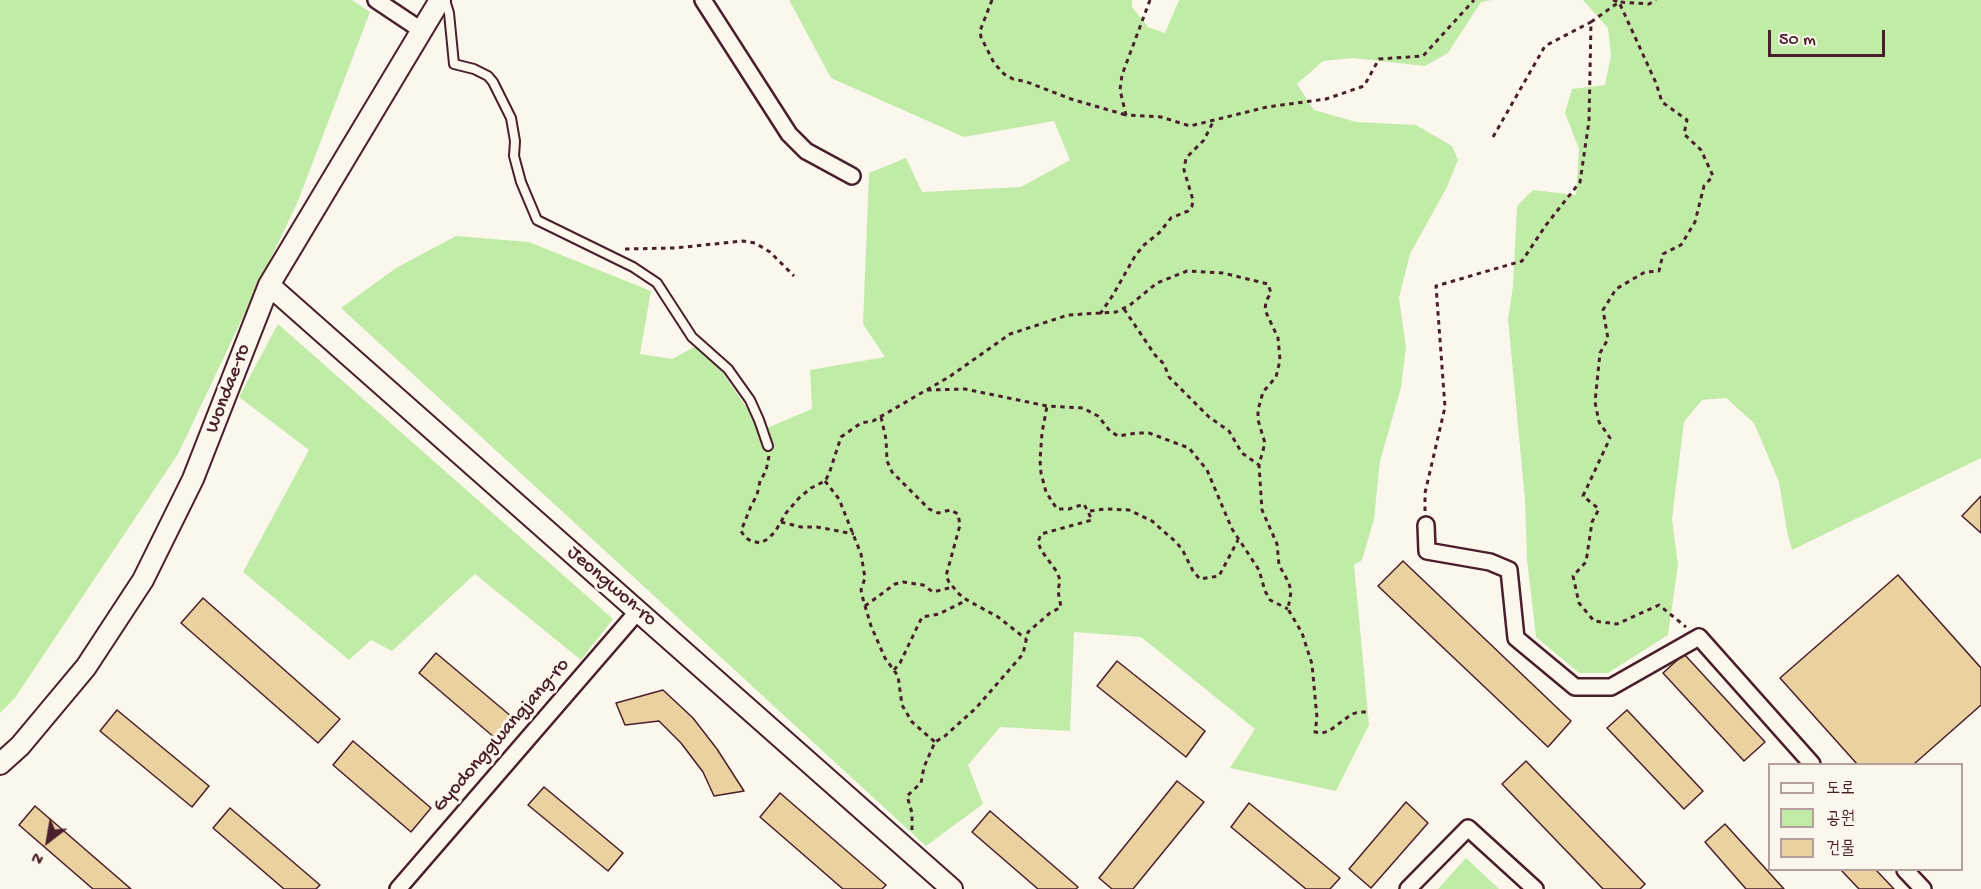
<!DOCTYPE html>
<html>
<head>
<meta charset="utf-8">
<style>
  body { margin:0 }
  #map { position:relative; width:1981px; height:889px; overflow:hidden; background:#fbf7ec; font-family:"Gochi Hand","Poor Story",sans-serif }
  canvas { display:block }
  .legend { position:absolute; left:1768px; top:763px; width:195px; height:108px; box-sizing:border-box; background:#fbf7ec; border:2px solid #b4a19f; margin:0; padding:8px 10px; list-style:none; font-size:18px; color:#4a1f2b }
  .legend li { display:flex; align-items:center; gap:12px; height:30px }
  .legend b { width:30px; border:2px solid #b4a19f }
  .north { position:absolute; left:18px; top:811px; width:60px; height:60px; -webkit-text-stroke:4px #fbf7ec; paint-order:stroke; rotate:211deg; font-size:16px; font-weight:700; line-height:24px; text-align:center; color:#4a1f2b }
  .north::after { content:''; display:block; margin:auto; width:21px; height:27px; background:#4a1f2b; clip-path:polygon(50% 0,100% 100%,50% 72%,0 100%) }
  .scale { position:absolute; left:1768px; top:30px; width:117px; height:27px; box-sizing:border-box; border:3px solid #4a1f2b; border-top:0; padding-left:8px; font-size:18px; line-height:21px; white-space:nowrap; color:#4a1f2b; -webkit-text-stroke:4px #fbf7ec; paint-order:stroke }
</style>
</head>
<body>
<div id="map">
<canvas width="1981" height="889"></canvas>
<ul class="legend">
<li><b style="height:8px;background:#fbf7ec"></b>도로</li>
<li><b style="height:16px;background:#c1eca8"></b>공원</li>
<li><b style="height:16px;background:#ead1a0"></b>건물</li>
</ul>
<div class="north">N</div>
<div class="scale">50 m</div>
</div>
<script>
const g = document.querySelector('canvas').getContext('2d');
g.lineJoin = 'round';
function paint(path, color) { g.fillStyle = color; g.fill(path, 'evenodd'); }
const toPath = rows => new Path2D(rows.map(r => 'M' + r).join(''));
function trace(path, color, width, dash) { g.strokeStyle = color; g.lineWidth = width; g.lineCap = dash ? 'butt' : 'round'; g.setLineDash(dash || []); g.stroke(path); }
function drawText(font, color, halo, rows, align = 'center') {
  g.font = font + ' "Gochi Hand",sans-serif'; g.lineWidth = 6; g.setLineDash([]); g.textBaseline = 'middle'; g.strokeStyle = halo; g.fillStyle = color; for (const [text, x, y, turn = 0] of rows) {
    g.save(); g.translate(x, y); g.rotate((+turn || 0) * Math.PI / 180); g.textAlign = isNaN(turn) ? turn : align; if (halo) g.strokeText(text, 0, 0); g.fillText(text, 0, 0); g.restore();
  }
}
paint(toPath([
  [0,0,352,0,370,12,298,201,178,454,15,698,0,713],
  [789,0,1132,0,1132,7,1148,27,1165,33,1179,0,1492,0,1481,2,1448,53,1425,66,1353,58,1323,61,1297,84,1314,110,1356,122,1416,125,1452,146,1458,160,1447,187,1410,254,1399,298,1406,347,1401,388,1380,461,1374,519,1362,560,1354,565,1369,725,1336,791,1230,768,1255,729,1141,637,1074,632,1070,731,1000,727,968,765,983,804,926,846,341,308,396,268,456,236,529,242,651,291,640,354,672,359,702,343,762,430,812,409,810,370,885,357,863,324,869,173,906,158,922,192,1021,187,1070,160,1054,121,964,137,831,78],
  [1583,0,1981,0,1981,458,1792,550,1787,531,1779,482,1754,423,1726,398,1702,400,1684,422,1672,519,1678,565,1668,635,1608,673,1579,673,1536,637,1527,560,1525,500,1508,319,1513,286,1517,206,1533,190,1576,195,1579,149,1565,113,1572,89,1605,85,1611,55,1608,28],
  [278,324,613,619,581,660,475,574,392,651,371,640,349,660,243,572,309,450,239,397],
  [1466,858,1499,889,1438,889]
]), '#c1eca8');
const building = toPath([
  [1981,496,1981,533,1962,516,1981,496],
  [1403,561,1571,721,1548,747,1378,586,1403,561],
  [1898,575,1981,668,1981,705,1914,764,1857,764,1780,678,1898,575],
  [203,598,340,719,318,743,181,623,203,598],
  [436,653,512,717,495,738,419,673,436,653],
  [1684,654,1765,742,1744,761,1663,673,1684,654],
  [1117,661,1205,731,1186,757,1097,686,1117,661],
  [663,690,693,718,717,749,744,791,714,796,703,772,681,743,659,721,625,725,616,703,663,690],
  [117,710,209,786,192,807,100,731,117,710],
  [1627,710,1703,791,1684,809,1607,728,1627,710],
  [353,741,431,808,411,832,333,765,353,741],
  [1526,761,1645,884,1640,889,1603,889,1502,784,1526,761],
  [1177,781,1204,802,1133,889,1112,889,1099,878,1177,781],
  [544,787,623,853,608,871,528,805,544,787],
  [780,793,886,885,882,889,843,889,760,817,780,793],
  [1406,802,1428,823,1371,888,1349,869,1406,802],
  [1249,803,1340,878,1330,889,1306,889,1231,827,1249,803],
  [35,806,131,889,93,889,19,825,35,806],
  [230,808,320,885,316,889,284,889,213,828,230,808],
  [990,811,1078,887,1076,889,1038,889,972,832,990,811],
  [1725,824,1784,889,1746,889,1705,842,1725,824],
  [1841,870,1876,870,1894,889,1859,889,1841,870]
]);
paint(building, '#ead1a0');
trace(building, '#4a1f2b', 1.5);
const service = toPath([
  [445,0,449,13,454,64,474,69,488,76,493,82,511,118,515,141,514,156,521,182,537,220,633,267,657,283,692,337,728,369,750,400,759,420,768,446]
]);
const minor = toPath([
  [376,0,421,30],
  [703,0,789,134,806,151,852,176],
  [1426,525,1427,551,1490,562,1509,570,1516,638,1575,687,1611,687,1699,637,1812,764],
  [1905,870,1923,889],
  [398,889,638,611],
  [1408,889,1468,828,1535,889]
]);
const tertiary = toPath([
  [269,285,952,889],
  [0,764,20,746,86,667,143,580,193,479,269,285,440,0]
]);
trace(service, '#4a1f2b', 12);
trace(minor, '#4a1f2b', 20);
trace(tertiary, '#4a1f2b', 24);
trace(toPath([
  [992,0,980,31,981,37,994,63,1004,74,1013,79,1027,82,1071,99,1126,115],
  [1150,0,1122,75,1120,90,1126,115,1161,117,1190,126,1267,107,1326,99,1364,86,1379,59,1423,56,1474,0],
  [1613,0,1619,2,1656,83,1662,102,1687,120,1684,134,1701,150,1713,176,1704,186,1695,222,1681,245,1663,254,1659,271,1645,272,1616,289,1603,310,1608,339,1600,353,1595,402,1599,422,1610,438,1583,496,1599,509,1592,522,1586,562,1573,576,1579,603,1594,621,1617,624,1659,605,1686,627],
  [1493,137,1545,46,1591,22],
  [625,249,675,248,743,241,755,243,770,252,794,276],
  [1124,309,1155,355,1164,364,1169,377,1209,417,1229,431,1242,453,1259,465],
  [1100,314,1113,295,1135,256,1144,245,1159,233,1171,218,1188,211,1192,206,1193,200,1184,170,1186,158,1204,140,1213,122],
  [927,390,965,389,1047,406,1083,408,1098,416,1110,431,1118,436,1137,433,1149,433,1189,448,1207,470,1232,529,1259,570,1265,591,1270,600,1288,609],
  [881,417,886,439,887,461,892,472,929,509,938,513,950,510,958,514,960,525,946,576,949,582,959,594,967,600,998,617,1026,639],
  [769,456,766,471,760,481,757,495,751,506,741,531,745,537,751,541,760,543,766,540,775,532,786,513,799,498,811,488,825,481,829,474,841,437,861,423,873,421,949,377,1010,334,1068,315,1116,312,1130,305,1157,283,1187,271,1223,273,1268,284,1271,293,1266,301,1265,310,1278,338,1280,360,1276,377,1263,392,1258,410,1258,420,1265,443,1259,465,1262,510,1277,544,1279,565,1289,583,1291,592,1288,609,1302,633,1312,664,1317,718,1315,732,1322,733,1329,731,1352,714,1359,712,1367,712],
  [825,481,839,499,861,554,865,578,861,590,863,599,871,626,885,658,898,676,902,705,912,722,935,742],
  [1090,511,1105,509,1129,510,1152,521,1177,543,1183,551,1193,571,1200,579,1219,576,1238,540],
  [1425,511,1425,493,1445,407,1436,286,1522,261,1546,225,1580,182,1589,121,1591,22,1619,2,1649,4,1656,0],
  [781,522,801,527,817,527,854,534],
  [865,606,895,584,903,582,923,585,933,592,953,587],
  [894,670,900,663,922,617,939,614,967,600],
  [912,830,912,813,907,796,921,783,924,767,935,742,945,736,976,708,1023,654,1028,632,1050,613,1061,607,1058,591,1060,580,1057,572,1041,550,1038,542,1041,534,1092,520,1084,504,1069,509,1057,509,1046,492,1041,473,1040,460,1042,433,1047,406]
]), '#4a1f2b', 3, [4.5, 4.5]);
trace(service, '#fbf7ec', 8);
trace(minor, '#fbf7ec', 15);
trace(tertiary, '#fbf7ec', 20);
drawText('20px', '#4a1f2b', '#fbf7ec', [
  ["Wondae-ro",229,389,-69],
  ["Jeongwon-ro",611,587,41],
  ["Gyodonggwangjang-ro",502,736,-49]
]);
</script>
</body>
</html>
